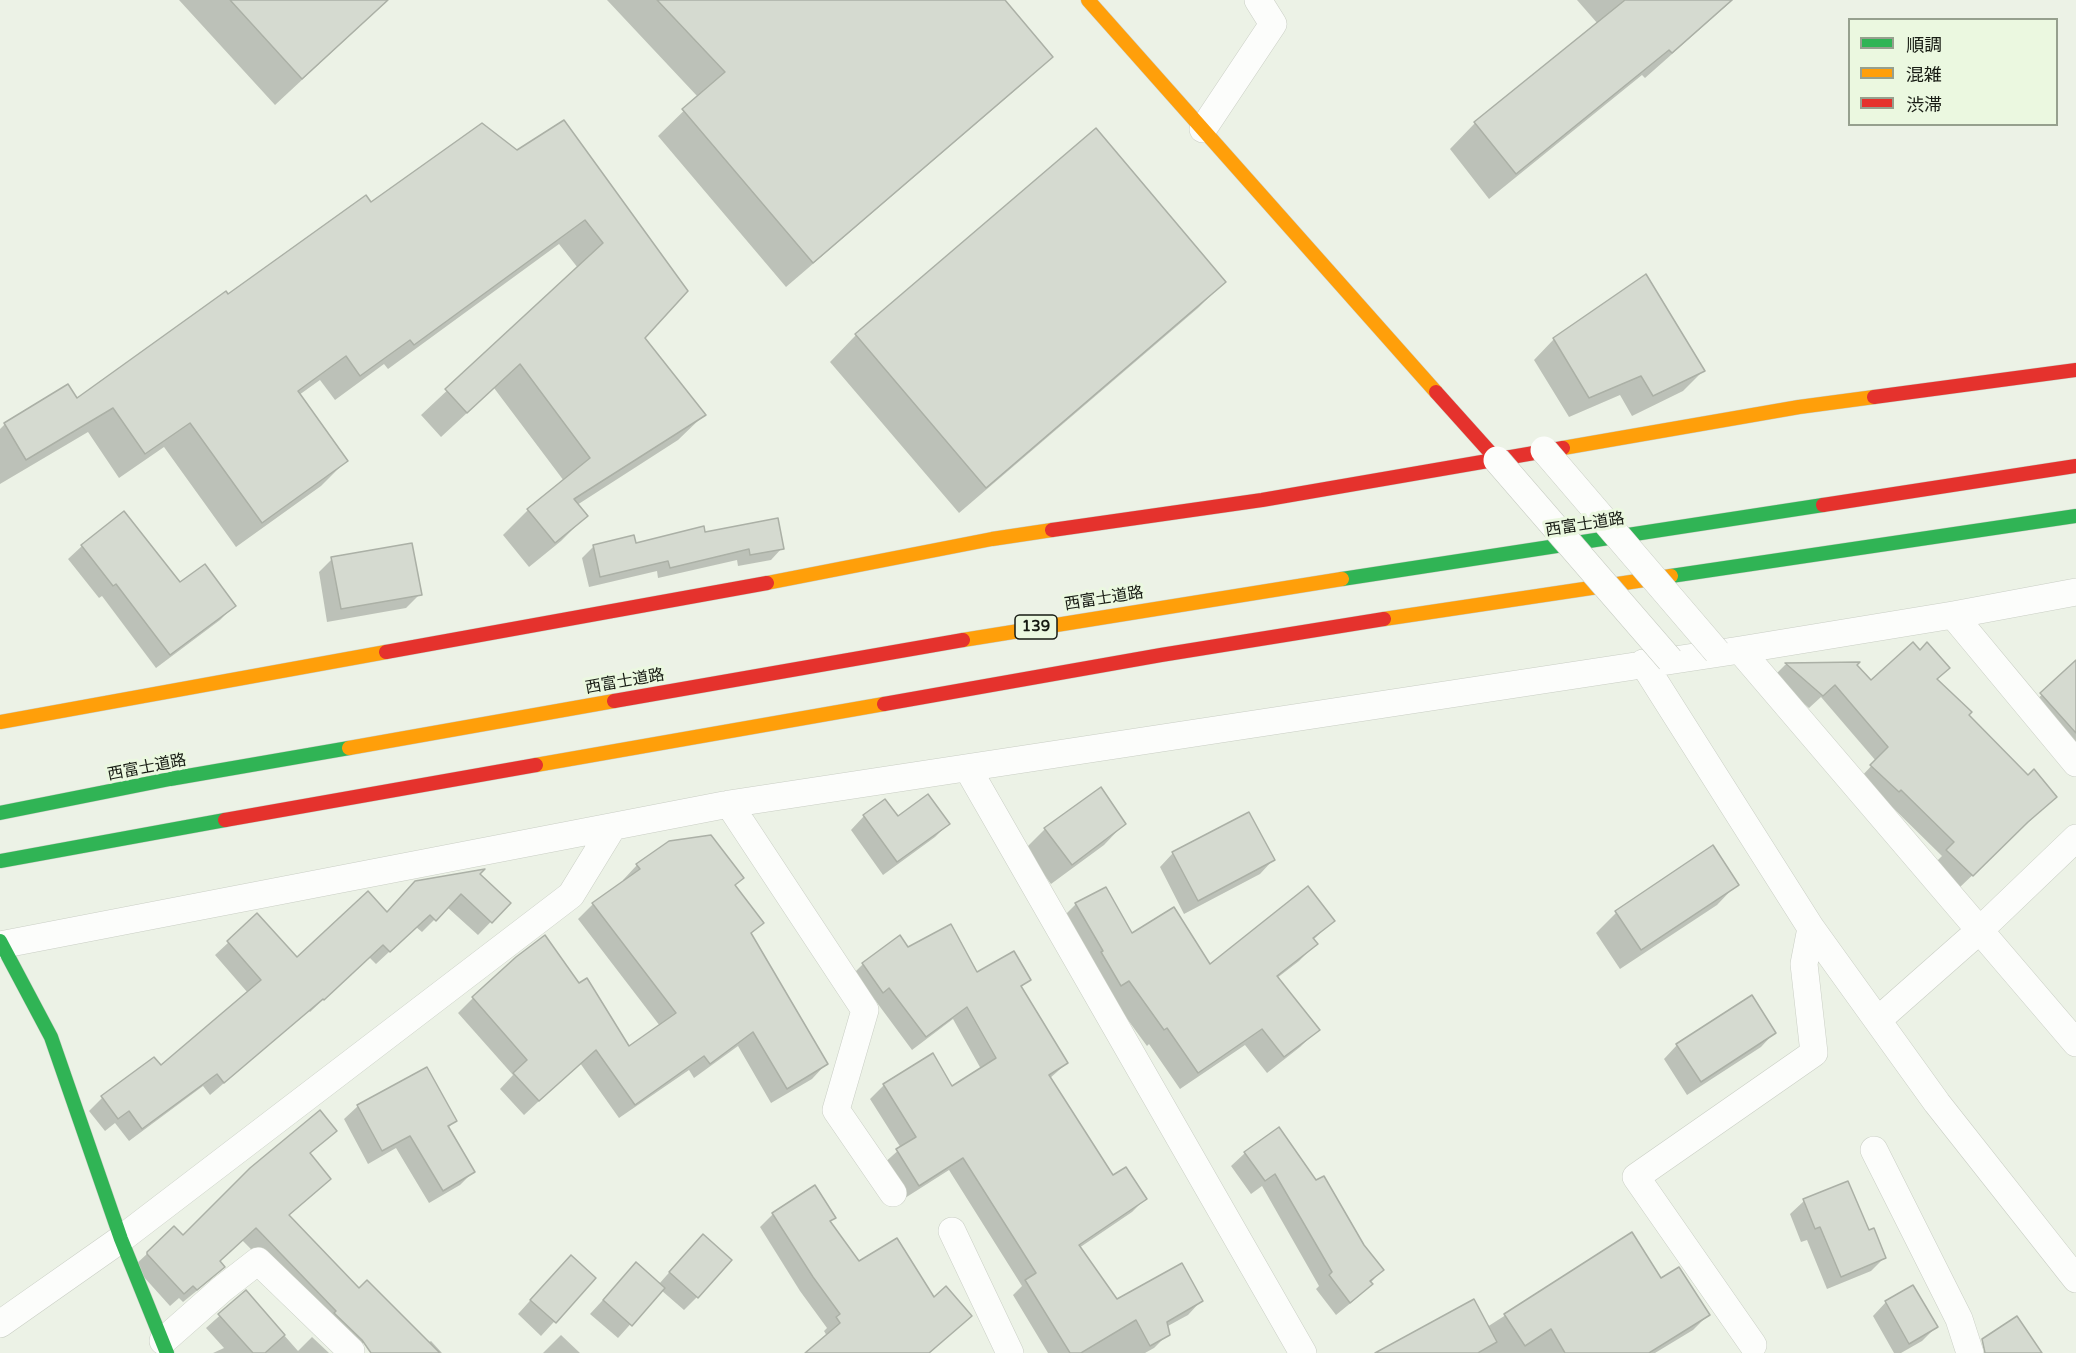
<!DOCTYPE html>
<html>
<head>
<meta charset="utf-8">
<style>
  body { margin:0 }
  #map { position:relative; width:2076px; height:1353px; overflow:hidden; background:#ecf2e6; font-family:"Varela Round","Noto Sans JP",sans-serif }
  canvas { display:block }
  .legend { position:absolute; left:1848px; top:18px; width:210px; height:108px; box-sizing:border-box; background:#ebf8e0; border:2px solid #96a08e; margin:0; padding:8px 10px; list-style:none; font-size:18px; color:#171b13 }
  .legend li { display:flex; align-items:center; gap:12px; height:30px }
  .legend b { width:30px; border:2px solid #96a08e }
</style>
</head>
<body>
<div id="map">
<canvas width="2076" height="1353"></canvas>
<ul class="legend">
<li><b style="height:8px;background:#30b455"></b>順調</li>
<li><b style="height:8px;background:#ff9f0a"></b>混雑</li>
<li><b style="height:8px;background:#e5322d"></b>渋滞</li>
</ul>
</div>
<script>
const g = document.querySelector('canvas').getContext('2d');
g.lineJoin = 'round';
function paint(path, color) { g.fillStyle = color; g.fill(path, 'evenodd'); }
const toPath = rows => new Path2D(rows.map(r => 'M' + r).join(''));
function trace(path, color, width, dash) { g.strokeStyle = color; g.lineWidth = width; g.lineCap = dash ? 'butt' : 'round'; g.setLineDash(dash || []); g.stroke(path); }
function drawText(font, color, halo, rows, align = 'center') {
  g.font = font + ' "Varela Round","Noto Sans JP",sans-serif'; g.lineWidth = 6; g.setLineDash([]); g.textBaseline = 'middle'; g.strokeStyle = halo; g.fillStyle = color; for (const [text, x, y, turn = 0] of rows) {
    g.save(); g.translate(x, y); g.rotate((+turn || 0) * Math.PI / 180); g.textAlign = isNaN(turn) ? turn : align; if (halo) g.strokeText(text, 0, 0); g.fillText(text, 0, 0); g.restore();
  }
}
paint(toPath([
  [179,0,388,0,275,105],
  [607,0,1003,0,1051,57,1025,82,786,287,658,136,698,97],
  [1577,0,1733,0,1645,78,1642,75,1489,199,1450,149,1475,123,1598,24],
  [564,122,643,338,704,415,678,440,577,505,586,516,561,541,529,567,503,535,528,510,564,481,494,388,441,437,421,415,578,268,559,244,388,369,384,364,335,400,320,380,299,395,346,461,321,486,236,547,164,447,119,478,88,432,0,484,0,429,5,424,76,400,228,296,371,204,517,152],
  [1646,276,1703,371,1683,391,1632,416,1620,395,1569,417,1534,360,1554,339],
  [1224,282,1198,308,959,513,830,362,856,335],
  [123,513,180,584,234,606,220,620,156,668,102,596,99,598,68,559,82,546],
  [704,534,782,548,771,560,738,566,737,560,658,578,657,571,589,587,582,558,594,546,635,544],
  [332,559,420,594,406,608,327,622,319,572],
  [2076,662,2076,749,2028,708],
  [1856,664,1871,682,1936,680,2028,777,2055,797,1959,888,1934,864,1942,856,1887,802,1859,779,1876,761,1821,697,1809,708,1773,677,1785,665],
  [864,816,898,818,948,824,935,837,883,875,851,830],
  [1124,824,1104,845,1051,884,1025,849,1045,829],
  [1713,847,1737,884,1717,905,1620,969,1596,933,1616,913],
  [1173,853,1273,860,1260,874,1184,914,1160,867],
  [637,865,742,878,734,886,762,922,750,934,826,1064,812,1079,771,1103,738,1046,694,1078,689,1070,619,1118,580,1063,524,1115,500,1089,513,1075,458,1013,473,998,579,985,629,1048,660,1026,578,919,593,904,624,882,623,880],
  [478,874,509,903,478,935,447,907,422,932,416,927,376,964,369,957,310,1012,309,1011,210,1095,203,1086,129,1141,115,1123,105,1131,89,1111,102,1098,161,1068,248,993,215,955,257,916,297,959,386,914],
  [1076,904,1132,935,1209,966,1333,921,1313,940,1316,944,1299,961,1277,978,1318,1030,1300,1047,1267,1073,1245,1045,1180,1089,1149,1044,1147,1046,1111,997,1059,921],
  [900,937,908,949,976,974,1029,980,1020,988,1067,1063,1049,1079,1112,1177,1145,1199,1132,1212,1079,1248,1117,1301,1201,1301,1188,1315,1166,1327,1168,1334,1154,1348,1145,1353,1048,1353,1013,1295,1022,1286,949,1170,905,1198,883,1164,901,1148,870,1099,884,1085,952,1088,981,1069,953,1019,912,1050,875,1000,869,1005,849,978,863,964],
  [1774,1033,1761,1047,1687,1095,1664,1059,1677,1045],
  [358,1106,455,1121,448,1128,473,1172,460,1185,429,1203,396,1148,368,1164,344,1119],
  [321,1144,309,1154,287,1216,359,1290,428,1343,431,1341,442,1353,374,1353,364,1342,353,1353,242,1240,219,1261,223,1267,210,1280,183,1302,179,1298,170,1306,134,1266,148,1253,183,1237],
  [1245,1153,1316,1182,1382,1270,1358,1297,1336,1315,1316,1289,1319,1286,1262,1186,1251,1194,1231,1166],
  [1847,1183,1868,1232,1884,1258,1871,1271,1827,1289,1807,1240,1801,1242,1790,1214,1804,1201],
  [773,1214,834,1217,829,1222,859,1263,934,1299,956,1329,929,1353,808,1353,827,1336,824,1331,827,1328,800,1291,760,1227],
  [1631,1235,1661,1280,1708,1315,1693,1330,1655,1353,1383,1353,1487,1327],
  [690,1249,697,1297,684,1310,661,1290,618,1338,590,1314,636,1264,659,1284],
  [557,1271,594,1278,541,1336,518,1314],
  [246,1292,298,1351,312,1337,329,1353,213,1353,224,1348,206,1328],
  [1886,1302,1936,1327,1922,1341,1901,1353,1894,1353,1873,1316],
  [561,1335,580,1353,543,1353]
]), '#0003');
const building = toPath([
  [230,0,388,0,302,79,230,0],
  [657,0,1005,0,1053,57,813,263,682,109,725,72,657,0],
  [1625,0,1732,0,1672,53,1669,50,1516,174,1474,122,1625,0],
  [564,120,688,291,645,338,706,415,574,499,588,516,555,543,527,509,590,458,520,364,467,413,445,389,603,243,585,220,414,345,410,340,360,376,346,356,298,391,348,461,262,523,190,423,145,454,113,408,26,460,4,423,68,384,77,398,226,291,228,294,366,195,371,202,482,123,517,150,564,120],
  [1096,128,1226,282,986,488,855,334,1096,128],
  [1646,274,1705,371,1653,396,1641,376,1589,398,1553,338,1646,274],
  [124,511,180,582,205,564,236,606,170,655,116,584,113,586,81,545,124,511],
  [778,518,784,549,750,555,749,549,670,568,668,561,600,577,593,545,634,535,636,543,704,526,705,532,778,518],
  [412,543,422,595,341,609,331,557,412,543],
  [1913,642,1920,650,1927,642,1950,668,1937,679,1972,712,1969,715,2028,775,2034,769,2057,797,2028,822,1973,876,1946,850,1954,842,1901,790,1899,792,1870,765,1888,747,1835,685,1823,696,1785,663,1860,662,1857,665,1871,680,1913,642],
  [2076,660,2076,733,2040,693,2076,660],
  [1101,787,1126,824,1072,865,1044,828,1101,787],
  [928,794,950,824,897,862,863,815,885,799,898,816,928,794],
  [1249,812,1275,860,1198,901,1172,852,1249,812],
  [711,835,744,878,735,885,764,923,751,933,828,1064,787,1089,753,1032,710,1064,704,1056,635,1105,596,1050,539,1101,513,1073,527,1060,472,997,516,957,545,935,579,983,587,978,629,1046,676,1013,592,903,640,869,636,864,669,841,711,835],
  [1713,845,1739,885,1641,950,1615,911,1713,845],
  [485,869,480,874,511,903,492,923,461,894,436,921,430,915,390,952,383,945,324,1000,323,999,224,1083,217,1074,142,1129,129,1111,118,1119,101,1096,154,1057,161,1065,261,980,227,941,257,913,297,957,368,891,387,912,415,881,485,869],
  [1308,886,1335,921,1313,938,1318,944,1277,976,1320,1030,1284,1057,1262,1029,1198,1073,1167,1028,1164,1030,1129,981,1121,986,1101,952,1103,951,1075,903,1106,887,1132,933,1174,907,1210,964,1308,886],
  [951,924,977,972,1014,951,1031,980,1021,986,1068,1063,1049,1075,1113,1175,1126,1167,1147,1199,1079,1245,1117,1299,1182,1263,1203,1301,1167,1322,1170,1335,1150,1346,1136,1320,1081,1353,1070,1353,1025,1280,1036,1273,963,1158,919,1186,896,1149,916,1137,883,1084,933,1053,952,1086,996,1058,967,1007,926,1037,889,988,883,993,862,963,900,935,908,947,951,924],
  [1752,995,1776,1033,1701,1082,1676,1044,1752,995],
  [427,1067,457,1121,448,1126,475,1172,443,1191,410,1136,382,1151,357,1105,427,1067],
  [320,1110,337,1131,310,1153,331,1179,289,1215,359,1288,367,1280,440,1353,371,1353,362,1340,334,1313,336,1311,256,1228,220,1261,225,1267,197,1290,193,1286,184,1294,147,1254,147,1252,174,1226,183,1235,250,1168,320,1110],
  [1279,1127,1316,1180,1324,1176,1364,1245,1384,1270,1370,1281,1373,1284,1350,1303,1329,1275,1332,1272,1275,1174,1265,1181,1244,1152,1279,1127],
  [1848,1181,1869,1230,1874,1228,1886,1258,1841,1277,1820,1227,1815,1229,1803,1199,1848,1181],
  [815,1185,836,1218,830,1221,859,1261,897,1238,934,1297,946,1286,972,1316,929,1353,805,1353,840,1323,836,1317,840,1314,813,1277,772,1213,815,1185],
  [1632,1232,1661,1278,1679,1267,1710,1315,1649,1353,1565,1353,1551,1329,1525,1346,1504,1314,1632,1232],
  [703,1234,732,1260,698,1298,669,1272,703,1234],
  [571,1255,596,1278,556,1323,530,1300,571,1255],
  [636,1262,665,1288,632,1326,603,1300,636,1262],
  [1913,1285,1938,1327,1909,1344,1885,1301,1913,1285],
  [246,1290,285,1335,265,1353,253,1353,218,1314,246,1290],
  [1474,1299,1497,1342,1478,1353,1375,1353,1474,1299],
  [2017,1316,2042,1353,1985,1353,1982,1339,2017,1316]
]);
paint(building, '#d5dad0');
trace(building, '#abb0a6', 1.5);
const street = toPath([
  [1203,129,1273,24,1258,0],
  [1953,615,2076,763],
  [1740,650,2076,1043],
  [1643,663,1811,928,1937,1103,2076,1279],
  [968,769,1303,1353],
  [729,804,865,1010,836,1110,893,1193],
  [0,945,729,804,1740,650,1953,615,2076,592],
  [1878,1020,1980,930,2076,838],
  [1874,1150,1959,1319,1970,1353],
  [952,1231,1010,1353],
  [0,1324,121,1239,571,895,612,828],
  [163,1341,222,1289,258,1261,351,1351],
  [1753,1345,1636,1177,1814,1053,1804,964,1811,928]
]);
const fast = toPath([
  [1671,576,2076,516],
  [1342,579,1823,505],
  [0,813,170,779,349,748],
  [0,861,225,820],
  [0,941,51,1037,121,1239,167,1353]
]);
const slow = toPath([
  [1088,0,1436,392],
  [1563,448,1799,407,1874,397],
  [767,583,992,539,1052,530],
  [1384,619,1671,576],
  [963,640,1342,579],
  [0,722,386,652],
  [349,748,614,701],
  [536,765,884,704]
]);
const jam = toPath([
  [1436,392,1497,460],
  [1874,397,2076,370],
  [1823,505,2076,466],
  [1052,530,1262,500,1563,448],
  [386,652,767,583],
  [614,701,963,640],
  [884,704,1161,655,1384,619],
  [225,820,536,765]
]);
trace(street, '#c9cec4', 28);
trace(fast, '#c9cec4', 15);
trace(slow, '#c9cec4', 15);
trace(jam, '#c9cec4', 15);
trace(street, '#fcfdfb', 27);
trace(fast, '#30b455', 14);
trace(slow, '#ff9f0a', 14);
trace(jam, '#e5322d', 14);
const streetBridge = toPath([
  [1544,450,1717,652],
  [1497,460,1670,660]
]);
trace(streetBridge, '#c9cec4', 28, []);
trace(streetBridge, '#fcfdfb', 27);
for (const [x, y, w] of [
  [1036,627,42]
]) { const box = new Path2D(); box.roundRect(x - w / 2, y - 12, w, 24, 4.5); g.fillStyle = '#ebf8e0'; g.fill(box); trace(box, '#171b13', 1.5); }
drawText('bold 15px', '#171b13', null, [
  ["139",1036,627]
]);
drawText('16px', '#171b13', '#ebf8e0', [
  ["西富士道路",1585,525,-9],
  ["西富士道路",1104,599,-9],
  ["西富士道路",625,682,-10],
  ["西富士道路",147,768,-11]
]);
</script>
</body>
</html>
